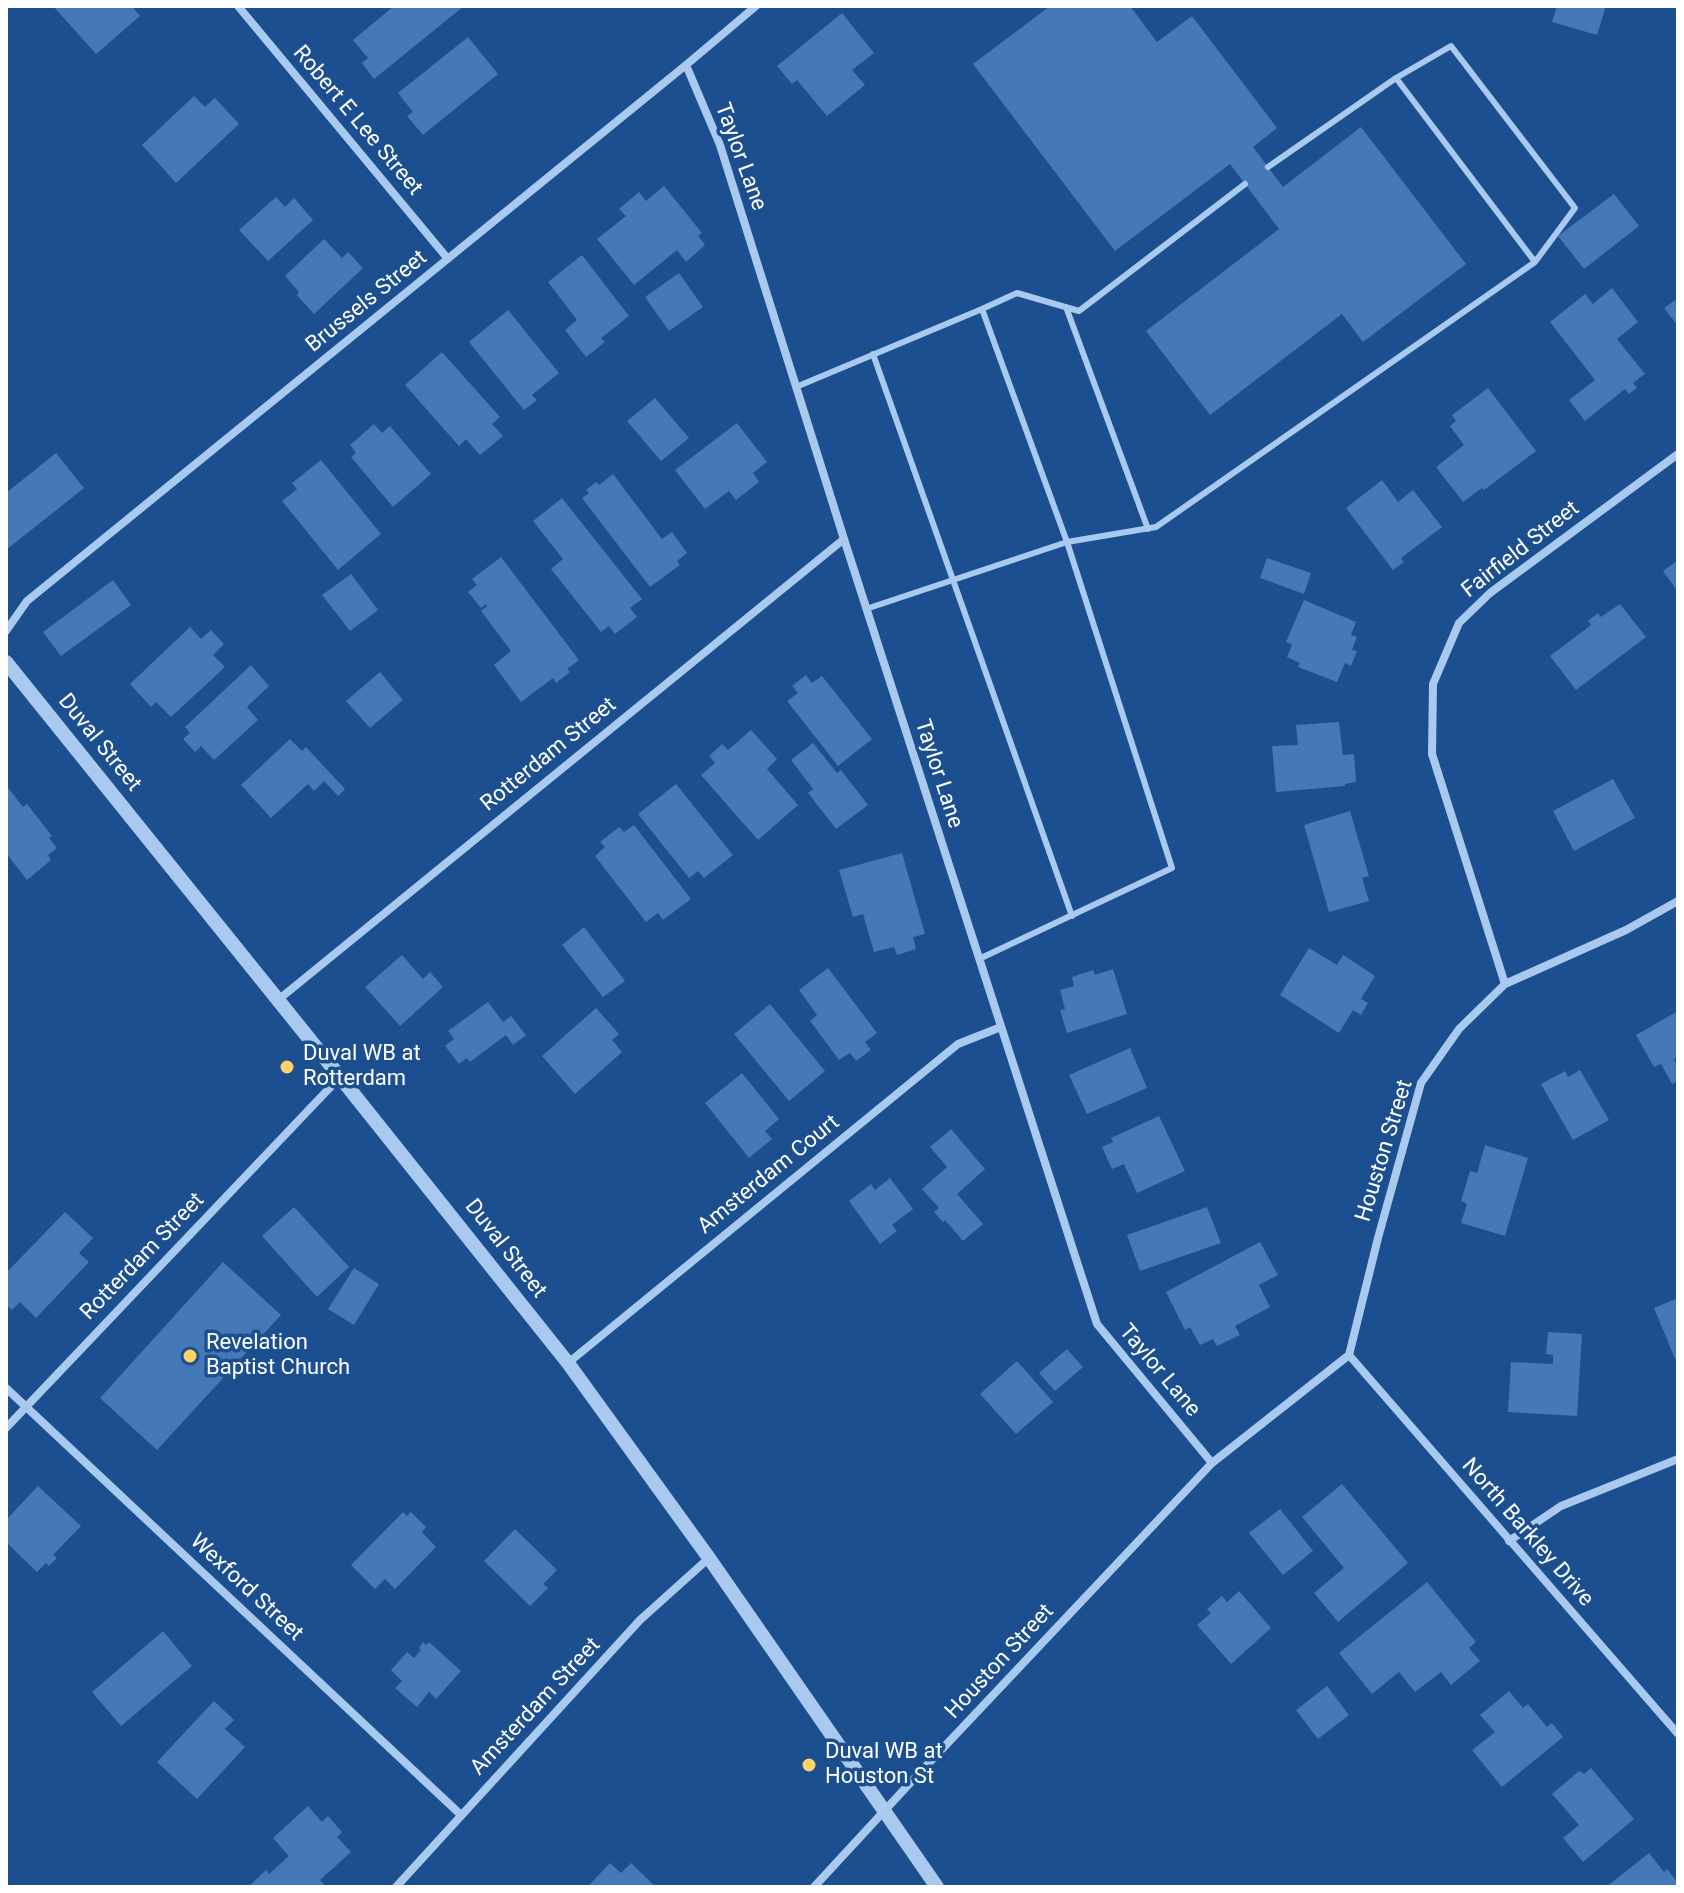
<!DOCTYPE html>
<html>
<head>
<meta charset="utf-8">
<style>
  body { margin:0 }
  #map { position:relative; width:1684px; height:1893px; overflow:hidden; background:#1b4f8f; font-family:Roboto,sans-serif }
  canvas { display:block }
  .frame { position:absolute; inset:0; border:8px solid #fff; pointer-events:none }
</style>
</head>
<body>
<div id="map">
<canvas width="1684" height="1893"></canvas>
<div class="frame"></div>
</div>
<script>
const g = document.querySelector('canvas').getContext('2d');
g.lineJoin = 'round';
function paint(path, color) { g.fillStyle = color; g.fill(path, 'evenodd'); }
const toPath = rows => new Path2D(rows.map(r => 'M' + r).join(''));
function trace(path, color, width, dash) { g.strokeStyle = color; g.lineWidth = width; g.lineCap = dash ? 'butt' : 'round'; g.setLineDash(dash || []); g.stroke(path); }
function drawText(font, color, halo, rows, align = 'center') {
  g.font = font + ' Roboto,sans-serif'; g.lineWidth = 7; g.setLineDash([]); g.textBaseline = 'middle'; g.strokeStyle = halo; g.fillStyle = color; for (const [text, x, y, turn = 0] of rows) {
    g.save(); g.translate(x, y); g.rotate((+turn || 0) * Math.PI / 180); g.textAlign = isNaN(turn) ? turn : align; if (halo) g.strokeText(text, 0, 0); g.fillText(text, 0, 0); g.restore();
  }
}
paint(toPath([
  [53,6,132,6,140,16,96,54],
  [394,6,464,6,374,79,362,63,368,58,353,40],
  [1050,6,1130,6,1157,42,1192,16,1277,128,1253,147,1283,187,1361,127,1466,264,1363,342,1342,314,1210,415,1146,331,1279,229,1230,164,1115,251,973,64],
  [1557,6,1606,6,1597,35,1552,22],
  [842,13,874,53,852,70,865,85,827,116,797,80,792,84,777,66],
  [468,37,498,74,423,135,407,116,413,112,398,93],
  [194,96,205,107,215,98,239,124,176,183,142,145],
  [664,186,702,233,698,236,705,245,686,262,677,250,634,285,597,239,626,216,619,209,639,192,646,201],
  [1614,194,1639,226,1584,269,1558,236],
  [276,197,285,207,294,198,313,220,268,261,239,230],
  [324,239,342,258,348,252,363,268,314,314,297,295,299,292,285,276],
  [582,255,629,316,601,338,605,342,586,357,565,330,577,320,548,282],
  [679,273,703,307,669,331,645,297],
  [1612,288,1638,322,1617,339,1645,374,1633,383,1637,388,1629,394,1625,389,1585,421,1569,400,1595,380,1550,322,1585,294,1593,304],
  [1678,298,1678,326,1664,308],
  [508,310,559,373,532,395,537,400,524,410,469,342],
  [442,352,500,417,492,424,503,436,480,455,466,439,459,446,405,385],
  [1488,388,1536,451,1484,490,1482,488,1463,502,1436,467,1464,445,1450,426,1456,421,1452,415],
  [655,398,689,438,661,461,627,421],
  [737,423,767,462,753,473,759,482,736,500,729,491,705,509,675,470],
  [374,424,382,433,390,426,431,474,393,507,351,457,356,453,350,445],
  [56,453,84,488,6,550,6,493],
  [321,460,381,534,338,570,282,501,297,489,292,483],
  [613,474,662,539,672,532,687,553,677,561,680,565,650,587,582,498,589,493,586,490,596,482,599,485],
  [1382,480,1398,502,1413,490,1442,527,1401,558,1404,562,1393,570,1346,508],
  [562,498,642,599,630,608,637,617,615,634,609,626,601,632,551,569,563,559,533,521],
  [501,557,579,660,567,669,570,672,556,683,553,678,521,702,494,665,511,651,481,611,487,606,486,604,481,608,468,592,477,585,472,579],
  [1267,558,1311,573,1304,594,1260,578],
  [1678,560,1678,592,1663,571],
  [351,574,378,610,350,631,322,595],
  [113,580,131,605,61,656,43,632],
  [1304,600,1356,622,1351,635,1357,637,1352,650,1357,651,1351,666,1345,663,1337,682,1298,667,1300,663,1287,657,1292,645,1286,642],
  [1620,604,1646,637,1576,690,1550,656,1591,625,1588,621,1598,613,1601,617],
  [190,627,201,639,211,630,224,644,213,655,225,667,171,717,156,702,151,707,130,684],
  [251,665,269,686,247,707,258,720,214,760,201,746,195,752,183,739,190,733,185,727],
  [380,672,403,700,370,728,346,701],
  [806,675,812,683,822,676,872,739,838,766,787,701,798,693,792,686],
  [1339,722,1343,755,1354,754,1356,782,1345,784,1345,786,1276,792,1272,746,1298,745,1296,725],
  [751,730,777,759,767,769,798,805,758,840,701,775,715,763,709,756,722,744,728,750],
  [290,739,302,751,306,747,345,789,338,796,324,781,314,791,308,784,271,818,241,785],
  [813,743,837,773,841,770,868,805,836,829,808,793,813,789,791,760],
  [1613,779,1635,818,1574,851,1553,811],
  [676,784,733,855,704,878,698,871,689,878,638,814],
  [6,785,23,807,27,804,52,836,49,838,57,848,48,855,51,860,27,880,6,853],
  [1350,811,1369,876,1362,878,1369,901,1329,912,1304,825],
  [634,825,691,899,663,920,658,913,646,922,595,856,605,847,600,842,619,827,624,832],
  [902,853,925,934,913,937,916,949,897,955,894,947,874,952,863,914,853,917,839,870],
  [584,927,625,981,603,997,562,945],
  [1309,948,1337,965,1343,955,1375,976,1361,999,1368,1003,1361,1015,1353,1010,1339,1033,1280,995],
  [402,955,423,979,430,972,443,987,400,1026,365,987],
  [828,968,877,1033,865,1042,871,1050,856,1061,850,1053,839,1060,810,1021,817,1015,799,990],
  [1113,969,1127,1014,1067,1033,1060,1010,1065,1009,1060,990,1074,986,1072,977,1093,970,1095,975],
  [488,1002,503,1022,511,1016,526,1035,513,1045,506,1035,470,1062,467,1058,459,1064,445,1046,454,1039,448,1031],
  [770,1004,825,1071,789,1101,734,1034],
  [596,1008,619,1034,612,1040,622,1052,575,1094,542,1056],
  [1678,1011,1678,1056,1674,1059,1678,1067,1678,1081,1672,1084,1661,1064,1654,1067,1636,1035],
  [1130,1048,1147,1088,1087,1114,1069,1075],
  [1580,1070,1609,1120,1573,1140,1541,1084,1565,1071,1568,1077],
  [742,1073,779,1119,765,1131,772,1139,749,1158,705,1103],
  [1159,1116,1185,1171,1137,1193,1124,1164,1112,1169,1102,1147,1113,1142,1111,1138],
  [951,1129,985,1169,957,1194,983,1224,963,1241,945,1220,943,1222,934,1212,939,1208,922,1189,947,1167,930,1147],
  [1485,1145,1528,1158,1505,1236,1461,1223,1467,1204,1461,1201,1470,1171,1477,1173],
  [890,1178,913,1209,892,1225,897,1231,880,1244,849,1201,871,1184,875,1190],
  [294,1207,349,1267,317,1297,262,1236],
  [1207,1207,1221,1243,1140,1271,1127,1235],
  [65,1212,93,1238,79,1253,89,1262,36,1318,20,1302,12,1310,6,1305,6,1273],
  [1260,1242,1278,1275,1259,1285,1270,1307,1235,1326,1240,1335,1217,1346,1213,1339,1200,1345,1190,1327,1185,1330,1166,1292],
  [223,1262,281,1315,157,1450,100,1398],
  [354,1268,379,1284,354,1325,328,1309],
  [1678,1298,1678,1366,1654,1308],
  [1548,1332,1582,1334,1577,1416,1508,1412,1511,1362,1553,1364,1553,1355,1546,1354],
  [1067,1349,1083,1367,1055,1391,1039,1373],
  [1017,1361,1053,1402,1016,1434,980,1394],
  [1342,1484,1408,1563,1338,1622,1314,1593,1344,1568,1302,1517],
  [38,1486,81,1526,53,1555,57,1558,49,1566,46,1563,37,1572,6,1542,6,1520],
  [1280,1509,1313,1551,1283,1575,1249,1533],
  [403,1512,407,1516,411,1512,426,1527,422,1532,436,1547,395,1589,385,1579,375,1589,351,1565],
  [515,1529,557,1570,543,1584,548,1588,530,1606,484,1561],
  [1427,1582,1476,1642,1469,1648,1480,1661,1451,1685,1441,1672,1415,1692,1399,1672,1372,1694,1339,1653],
  [1239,1591,1271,1628,1231,1664,1197,1625,1211,1613,1207,1609,1222,1596,1227,1602],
  [163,1631,192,1666,121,1726,92,1692],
  [423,1642,426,1645,429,1642,461,1671,436,1699,429,1692,417,1707,395,1688,402,1681,391,1670,407,1652,414,1658,421,1650,419,1648],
  [1327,1686,1349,1715,1318,1739,1296,1710],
  [1509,1691,1523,1708,1528,1704,1547,1727,1552,1723,1563,1737,1502,1787,1472,1750,1495,1732,1480,1715],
  [214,1701,234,1720,225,1729,245,1747,197,1799,157,1762],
  [1591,1768,1634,1819,1583,1862,1563,1838,1579,1825,1552,1794,1579,1771,1584,1774],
  [308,1806,322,1822,328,1816,342,1832,337,1837,351,1852,320,1880,327,1887,248,1887,266,1870,269,1874,289,1856,273,1838],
  [1649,1853,1664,1872,1667,1869,1678,1883,1678,1887,1606,1887],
  [610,1863,621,1873,631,1863,656,1887,591,1887,589,1885]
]), '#4478b7');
trace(toPath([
  [1396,78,1451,46,1575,208,1535,262],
  [1066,307,1148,529],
  [982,309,1017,293,1079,311,1245,184],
  [873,354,1072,916],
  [796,387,982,309,1067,542,1172,868,979,959],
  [866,609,1067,542,1156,527,1535,262,1396,78,1268,167]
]), '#a9c9ee', 6);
trace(toPath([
  [238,6,448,259],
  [686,65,720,145,844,539,1097,1324,1212,1463],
  [6,631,27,601,686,65,756,6],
  [1505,984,1432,754,1433,684,1459,623,1490,593,1678,454],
  [278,1000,844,539],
  [1349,1355,1378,1238,1421,1083,1459,1029,1505,984,1626,930,1678,901],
  [1349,1355,1678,1734],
  [568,1363,958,1044,1001,1027],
  [6,1388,461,1815],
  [6,1428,340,1077],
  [1509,1541,1561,1506,1678,1459],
  [396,1887,640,1620,709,1558],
  [814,1887,911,1782,1212,1463,1349,1355]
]), '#a9c9ee', 8);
trace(toPath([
  [6,662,340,1077,568,1363,709,1558,937,1887]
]), '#a9c9ee', 14);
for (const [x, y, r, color] of [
  [287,1067,8,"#ffd166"],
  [190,1356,8,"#ffd166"],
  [809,1765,8,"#ffd166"]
]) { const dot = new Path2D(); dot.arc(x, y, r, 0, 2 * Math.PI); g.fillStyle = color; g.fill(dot); trace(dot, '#1b4f8f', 3); }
drawText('22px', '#fff', '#1b4f8f', [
  ["Robert E Lee Street",357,121,50],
  ["Taylor Lane",740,157,70],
  ["Brussels Street",367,302,-39],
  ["Fairfield Street",1521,550,-38],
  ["Duval Street",99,743,51],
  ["Rotterdam Street",549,755,-39],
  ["Taylor Lane",938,774,72],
  ["Houston Street",1385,1151,-73],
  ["Amsterdam Court",769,1175,-39],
  ["Duval Street",505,1249,52],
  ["Rotterdam Street",143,1257,-46],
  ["Taylor Lane",1159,1371,50],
  ["North Barkley Drive",1527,1533,49],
  ["Wexford Street",246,1588,43],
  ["Houston Street",1000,1662,-47],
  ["Amsterdam Street",536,1707,-47]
]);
drawText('22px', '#fff', '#1b4f8f', [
  ["Duval WB at",303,1054],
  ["Rotterdam",303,1079],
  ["Revelation",206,1343],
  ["Baptist Church",206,1368],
  ["Duval WB at",825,1752],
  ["Houston St",825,1777]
], 'left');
</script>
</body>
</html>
